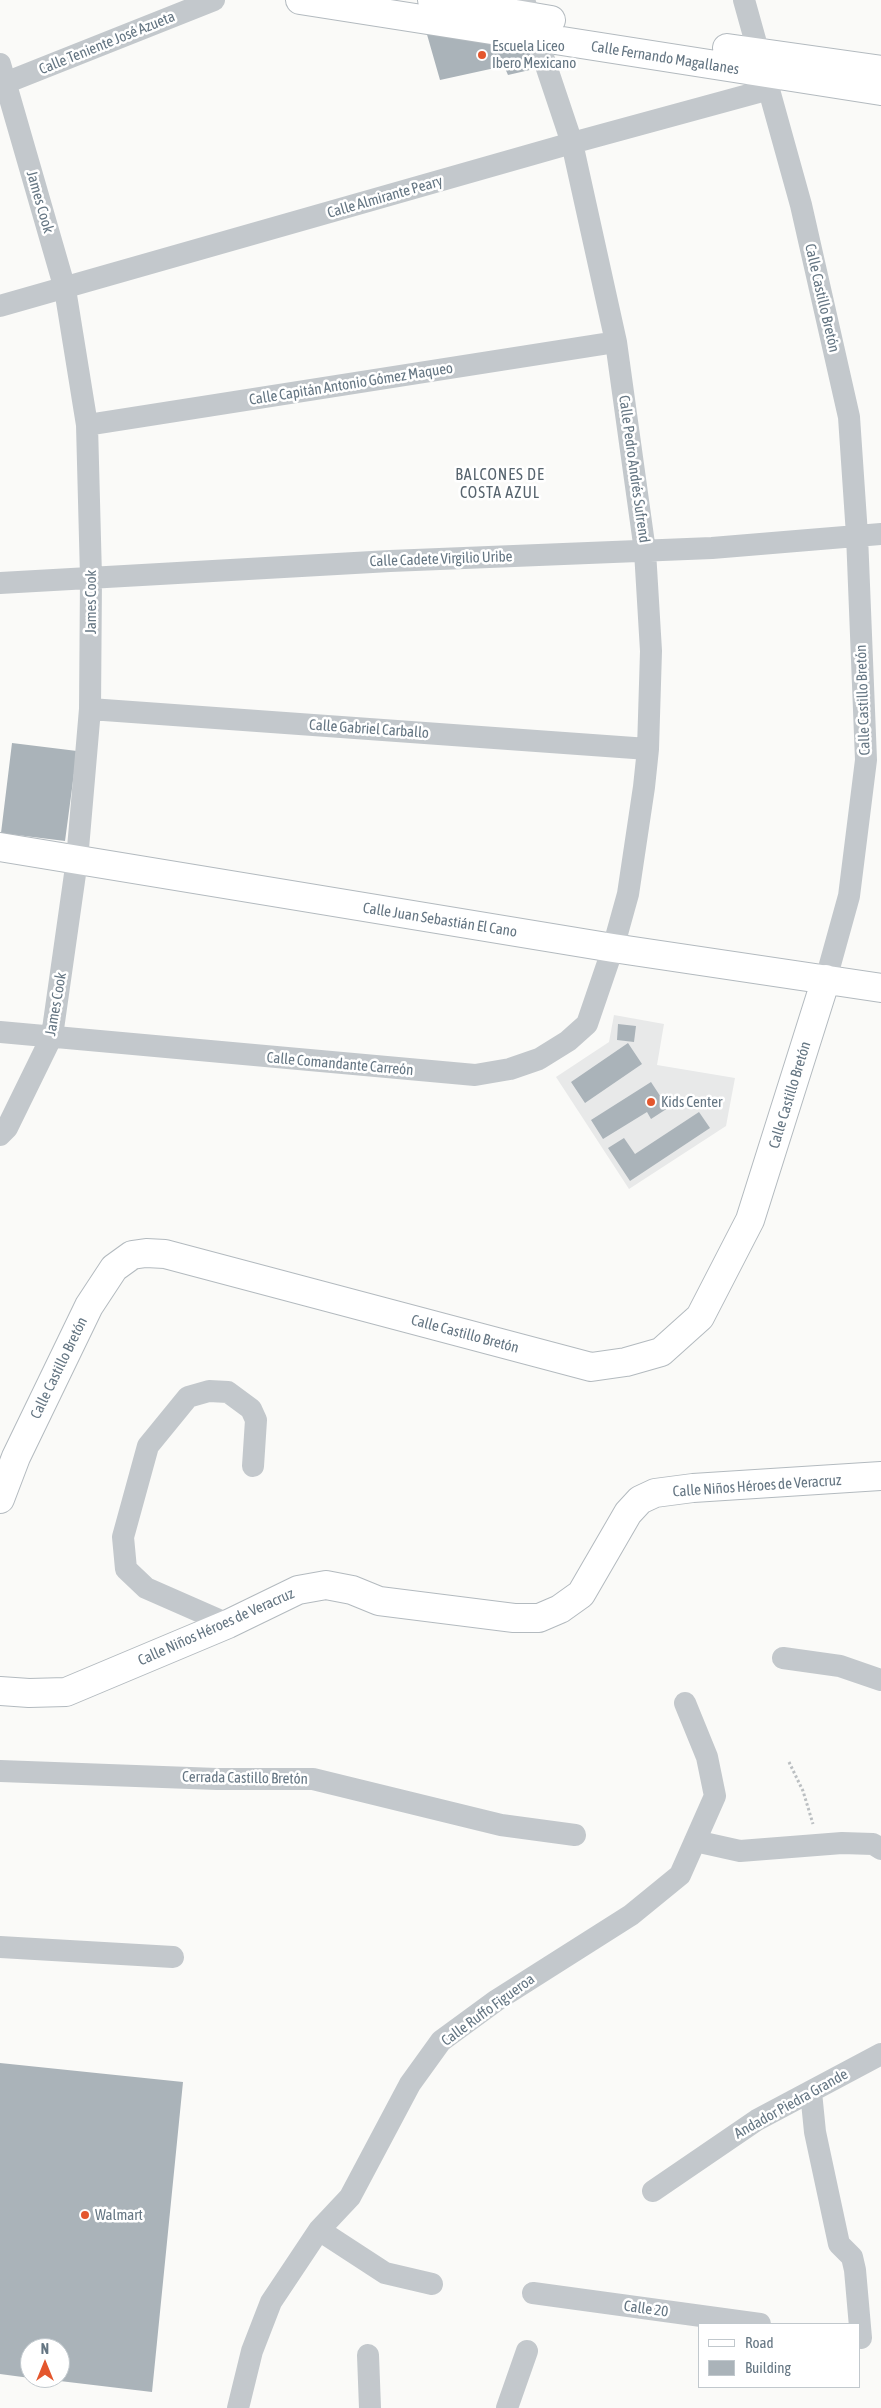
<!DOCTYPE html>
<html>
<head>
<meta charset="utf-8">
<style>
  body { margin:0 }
  #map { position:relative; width:881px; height:2408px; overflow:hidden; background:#fafaf8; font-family:"Asap Condensed",sans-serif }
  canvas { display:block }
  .legend { position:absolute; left:698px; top:2323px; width:162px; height:65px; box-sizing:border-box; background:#fff; border:1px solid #c1c8cd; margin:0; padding:6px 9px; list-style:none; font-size:15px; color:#657683 }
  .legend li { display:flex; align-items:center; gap:10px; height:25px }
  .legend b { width:25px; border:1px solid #c1c8cd }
  .north { position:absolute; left:20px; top:2338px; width:50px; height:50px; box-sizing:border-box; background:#fff; border:1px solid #c1c8cd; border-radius:50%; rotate:0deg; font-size:14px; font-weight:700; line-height:20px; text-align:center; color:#657683 }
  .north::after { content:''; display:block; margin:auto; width:18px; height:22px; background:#e4572e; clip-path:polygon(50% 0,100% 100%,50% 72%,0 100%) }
</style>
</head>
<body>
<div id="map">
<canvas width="881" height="2408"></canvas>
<ul class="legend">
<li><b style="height:6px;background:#fff"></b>Road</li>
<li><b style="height:14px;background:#aab3b9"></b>Building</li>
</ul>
<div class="north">N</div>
</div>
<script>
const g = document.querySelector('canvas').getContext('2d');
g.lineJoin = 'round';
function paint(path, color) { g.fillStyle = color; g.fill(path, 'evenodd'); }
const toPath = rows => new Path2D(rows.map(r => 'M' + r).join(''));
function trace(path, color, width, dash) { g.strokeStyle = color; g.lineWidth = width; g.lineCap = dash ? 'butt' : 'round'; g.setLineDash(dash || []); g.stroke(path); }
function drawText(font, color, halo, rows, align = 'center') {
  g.font = font + ' "Asap Condensed",sans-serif'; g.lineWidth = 5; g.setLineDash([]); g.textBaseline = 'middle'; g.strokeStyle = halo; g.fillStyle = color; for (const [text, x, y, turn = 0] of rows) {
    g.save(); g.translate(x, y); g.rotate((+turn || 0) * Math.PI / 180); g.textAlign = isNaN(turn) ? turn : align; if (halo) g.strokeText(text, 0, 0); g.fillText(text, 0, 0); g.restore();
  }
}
paint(toPath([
  [614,1015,664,1024,657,1065,735,1078,726,1126,629,1189,556,1077,609,1042]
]), '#e8e9e9');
paint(toPath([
  [426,31,528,44,534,69,508,75,504,66,440,80],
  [12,743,77,751,65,841,1,833],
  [618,1024,636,1026,634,1042,617,1040],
  [628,1043,642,1064,585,1103,571,1082],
  [651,1082,668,1108,651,1119,647,1112,603,1139,591,1120],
  [699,1112,710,1128,630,1181,608,1148,624,1138,635,1154],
  [0,2063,183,2082,152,2392,43,2379,60,2378,60,2348,30,2348,30,2378,0,2374]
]), '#aab3b9');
const secondary = toPath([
  [300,0,881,91],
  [432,0,551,20],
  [727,48,881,70],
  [0,847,613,948,881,988],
  [0,1499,16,1457,89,1306,114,1268,132,1255,146,1253,165,1254,591,1367,626,1362,661,1352,700,1317,750,1220,826,979],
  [0,1691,29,1693,66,1692,228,1624,298,1590,326,1585,352,1590,379,1601,514,1618,539,1618,560,1609,581,1594,628,1513,640,1500,655,1493,693,1488,881,1476]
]);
trace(secondary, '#b3babf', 30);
trace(toPath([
  [789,1762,803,1791,813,1824]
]), '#bbbfc2', 3, [2.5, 2.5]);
trace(toPath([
  [744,0,801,205,849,417,857,535,866,760,849,896,826,979],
  [0,64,65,289,87,425,91,577,90,709,77,860,52,1036,7,1128,0,1135],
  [0,85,214,0],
  [0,306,572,143,770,89],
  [87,425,616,342],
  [0,583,390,561,712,548,881,534],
  [90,709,648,749],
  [0,1032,475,1075,510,1069,539,1059,568,1041,587,1024,613,948,628,894,644,787,648,749,651,651,645,551,616,342,572,143,524,0],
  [228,1624,146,1588,126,1569,123,1537,148,1446,188,1397,209,1391,228,1392,251,1409,256,1420,253,1466],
  [783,1658,840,1666,881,1680],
  [0,1771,217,1779,313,1779,501,1825,575,1835],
  [695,1841,740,1851,842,1843,873,1844,881,1849],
  [0,1947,173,1957],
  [811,2092,815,2132,839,2244,852,2257,855,2270,861,2338],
  [653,2191,757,2120,881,2054],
  [319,2230,385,2273,432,2284],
  [533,2293,760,2324],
  [368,2355,370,2408],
  [238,2408,252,2351,271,2302,319,2230,350,2197,410,2084,441,2041,497,2000,631,1915,680,1875,715,1796,707,1757,685,1703],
  [507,2408,527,2351]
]), '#c3c8cc', 22);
trace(secondary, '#fff', 28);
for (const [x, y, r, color] of [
  [482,55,5,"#e4572e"],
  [651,1102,5,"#e4572e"],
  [85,2215,5,"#e4572e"]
]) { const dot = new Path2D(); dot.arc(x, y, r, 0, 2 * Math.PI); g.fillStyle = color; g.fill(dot); trace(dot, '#fff', 2); }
drawText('15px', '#657683', '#fff', [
  ["Calle Teniente José Azueta",107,43,-22],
  ["Calle Fernando Magallanes",665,58,9],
  ["Calle Almirante Peary",385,197,-16],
  ["James Cook",40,202,74],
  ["Calle Castillo Bretón",822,298,77],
  ["Calle Capitán Antonio Gómez Maqueo",351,384,-9],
  ["Calle Pedro Andrés Sufrend",634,469,82],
  ["Calle Cadete Virgilio Uribe",441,559,-2],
  ["James Cook",91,602,-90],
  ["Calle Castillo Bretón",863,700,-92],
  ["Calle Gabriel Carballo",369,729,4],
  ["Calle Juan Sebastián El Cano",440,920,9],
  ["James Cook",56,1004,-80],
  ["Calle Comandante Carreón",340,1064,5],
  ["Calle Castillo Bretón",790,1095,-73],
  ["Calle Castillo Bretón",465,1334,15],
  ["Calle Castillo Bretón",59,1368,-64],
  ["Calle Niños Héroes de Veracruz",757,1486,-4],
  ["Calle Niños Héroes de Veracruz",216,1627,-24],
  ["Cerrada Castillo Bretón",245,1778,1],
  ["Calle Ruffo Figueroa",488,2010,-36],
  ["Andador Piedra Grande",791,2104,-29],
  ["Calle 20",646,2309,8]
]);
drawText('15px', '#657683', '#fff', [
  ["Escuela Liceo",492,46],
  ["Ibero Mexicano",492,63],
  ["Kids Center",661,1102],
  ["Walmart",95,2215]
], 'left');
g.letterSpacing = '1px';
drawText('16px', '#57646e', '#fff', [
  ["BALCONES DE",500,475],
  ["COSTA AZUL",500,493]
]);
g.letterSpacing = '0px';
</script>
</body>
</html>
